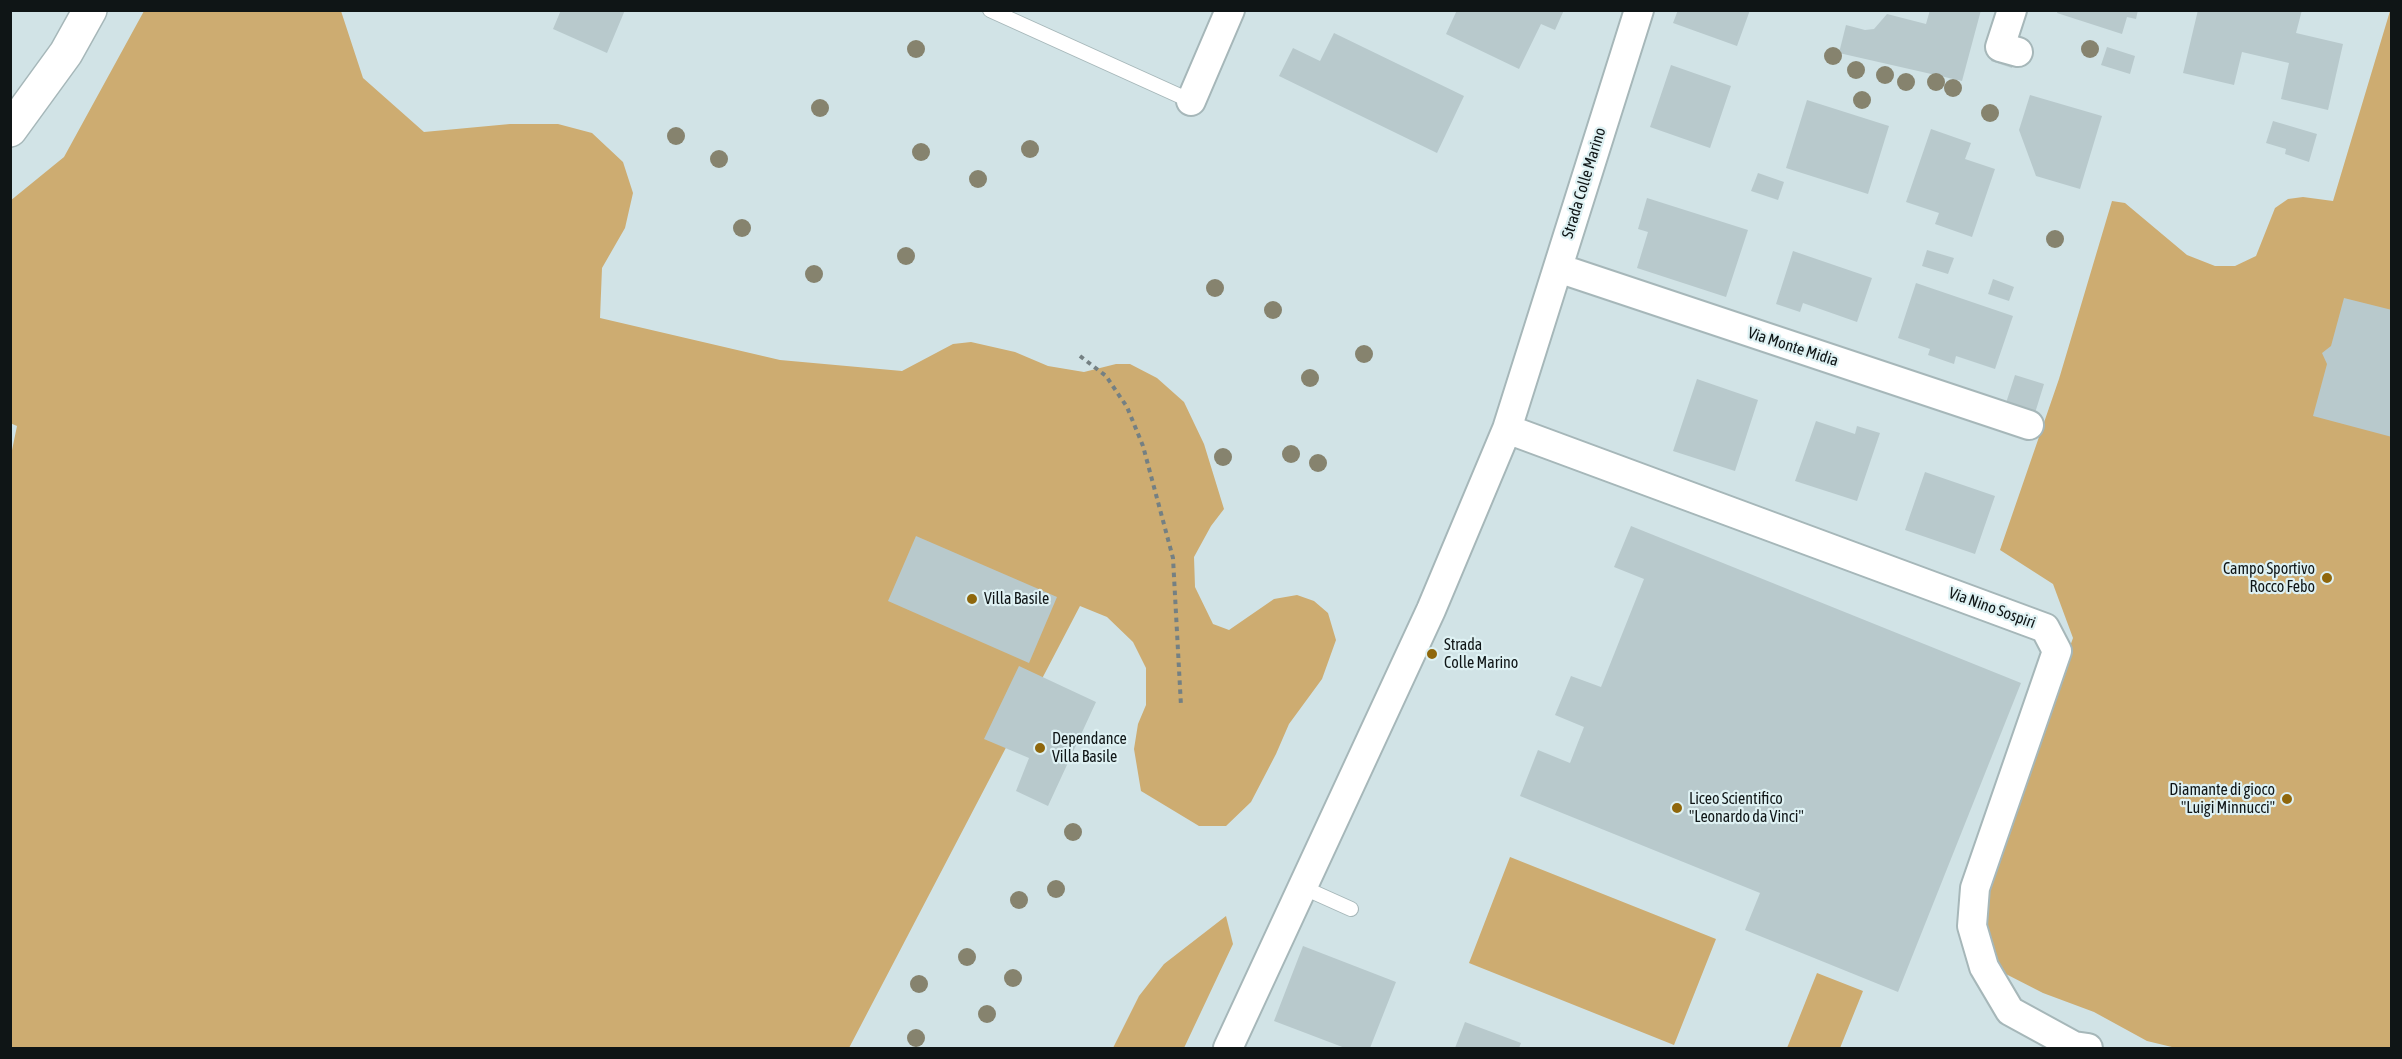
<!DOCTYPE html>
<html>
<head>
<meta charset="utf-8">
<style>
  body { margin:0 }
  #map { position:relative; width:2402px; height:1059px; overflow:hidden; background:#d1e3e6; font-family:"Asap Condensed",sans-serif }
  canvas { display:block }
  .frame { position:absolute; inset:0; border:12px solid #0f1516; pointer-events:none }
</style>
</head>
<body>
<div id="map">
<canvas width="2402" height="1059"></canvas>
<div class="frame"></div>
</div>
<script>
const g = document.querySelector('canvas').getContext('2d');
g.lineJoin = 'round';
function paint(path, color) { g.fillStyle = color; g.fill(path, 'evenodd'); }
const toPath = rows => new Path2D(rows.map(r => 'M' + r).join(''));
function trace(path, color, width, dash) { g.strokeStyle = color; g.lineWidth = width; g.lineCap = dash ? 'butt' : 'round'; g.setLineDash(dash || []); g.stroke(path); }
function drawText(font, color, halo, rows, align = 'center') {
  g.font = font + ' "Asap Condensed",sans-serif'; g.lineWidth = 4.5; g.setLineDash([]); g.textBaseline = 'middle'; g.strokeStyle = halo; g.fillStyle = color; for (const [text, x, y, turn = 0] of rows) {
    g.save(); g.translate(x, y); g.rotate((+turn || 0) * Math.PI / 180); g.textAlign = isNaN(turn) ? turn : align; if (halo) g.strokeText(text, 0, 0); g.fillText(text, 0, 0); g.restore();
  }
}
paint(toPath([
  [144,11,341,11,363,78,424,132,510,124,558,124,592,133,623,162,633,193,625,228,602,268,600,318,780,360,902,371,953,344,971,342,1015,352,1048,366,1084,372,1116,364,1130,364,1157,378,1184,402,1204,444,1224,509,1211,526,1194,557,1195,587,1213,624,1229,630,1274,599,1297,595,1314,601,1328,613,1336,640,1322,679,1289,724,1276,754,1251,802,1226,826,1199,826,1141,791,1134,749,1138,724,1146,705,1146,668,1133,642,1107,617,1080,606,849,1048,11,1048,10,460,17,426,10,423,10,201,64,157],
  [2390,11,2391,11,2391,1048,2176,1048,2147,1041,2094,1012,2043,993,2000,971,1979,910,1993,861,2073,638,2053,584,2000,550,2059,379,2112,201,2125,203,2187,255,2215,266,2235,266,2256,256,2275,208,2288,199,2303,197,2333,201],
  [1510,857,1716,939,1674,1045,1469,963],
  [1226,916,1233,944,1184,1048,1113,1048,1139,996,1164,964],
  [1817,973,1863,991,1840,1048,1787,1048]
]), '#cdac71');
paint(toPath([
  [561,10,625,10,607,53,553,29],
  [1457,10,1564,10,1555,30,1541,24,1519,69,1446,34],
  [1678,10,1750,10,1737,46,1673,23],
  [1930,10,1981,10,1962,81,1839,53,1846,25,1865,30,1874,29,1887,14,1926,24],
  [2058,10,2138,10,2136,19,2127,17,2122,34,2057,13],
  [2198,10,2302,10,2296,33,2343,44,2328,110,2281,99,2289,63,2242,52,2234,85,2183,73],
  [1334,33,1464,96,1437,153,1279,76,1293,48,1320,61],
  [2107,47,2135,56,2130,74,2101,65],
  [1992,54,2014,61,2012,68,1991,61],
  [1671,65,1731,86,1710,148,1650,127],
  [2030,95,2102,116,2080,189,2036,176,2019,130],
  [1807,100,1889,126,1868,194,1786,168],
  [2273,121,2317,134,2309,162,2285,154,2286,149,2266,143],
  [1931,129,1971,143,1965,159,1995,169,1972,237,1935,224,1939,213,1906,202],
  [1758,173,1784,182,1778,200,1751,191],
  [1647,198,1748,230,1726,297,1637,268,1648,232,1638,229],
  [1927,250,1954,258,1948,274,1922,266],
  [1793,251,1872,278,1857,322,1803,303,1800,312,1776,304],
  [1993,279,2014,287,2009,301,1988,294],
  [1916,283,2013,316,1995,369,1956,356,1954,364,1928,355,1930,349,1898,338],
  [2344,298,2392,310,2392,437,2313,416,2327,364,2322,353,2331,346],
  [2015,375,2044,384,2035,413,2006,403],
  [1697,379,1758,400,1735,471,1673,451],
  [1816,421,1855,434,1857,426,1880,433,1857,501,1795,481],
  [1925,472,1995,496,1975,554,1905,530],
  [1631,526,2021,683,1898,992,1745,930,1760,893,1520,796,1538,750,1570,763,1584,727,1555,715,1571,676,1601,687,1644,579,1614,567],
  [916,536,1057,597,1029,663,888,601],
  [1019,666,1096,702,1048,806,1016,791,1029,758,984,739],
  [1303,946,1396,982,1370,1048,1345,1048,1274,1021],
  [1465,1022,1521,1043,1519,1048,1455,1048]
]), '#b8c9cc');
const service = toPath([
  [990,10,1191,101],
  [1302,887,1351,909]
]);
const minor = toPath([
  [2012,10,2000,47,2018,52],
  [1191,101,1230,10],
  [1558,268,2029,425],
  [1507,429,2045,628,2057,651,1975,888,1972,926,1984,967,2010,1011,2074,1046,2088,1048],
  [1228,1048,1431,610,1507,429,1639,10]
]);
const tertiary = toPath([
  [10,130,66,53,90,10]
]);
trace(service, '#a6b7b9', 16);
trace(minor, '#a6b7b9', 32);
trace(tertiary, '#a6b7b9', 36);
trace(toPath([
  [1080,356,1106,376,1127,407,1143,446,1173,558,1181,706]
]), '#748083', 4, [4.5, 4.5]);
trace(service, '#fff', 14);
trace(minor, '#fff', 28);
trace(tertiary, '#fff', 33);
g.fillStyle = '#86836e';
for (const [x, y] of [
  [916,49],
  [2090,49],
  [1833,56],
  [1856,70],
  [1885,75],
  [1906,82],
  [1936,82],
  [1953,88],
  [1862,100],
  [820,108],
  [1990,113],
  [676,136],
  [1030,149],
  [921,152],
  [719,159],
  [978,179],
  [742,228],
  [2055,239],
  [906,256],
  [814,274],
  [1215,288],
  [1273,310],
  [1364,354],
  [1310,378],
  [1291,454],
  [1223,457],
  [1318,463],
  [1073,832],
  [1056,889],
  [1019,900],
  [967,957],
  [1013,978],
  [919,984],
  [987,1014],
  [916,1038]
]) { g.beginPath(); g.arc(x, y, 9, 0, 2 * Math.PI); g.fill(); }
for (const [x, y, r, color] of [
  [2327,578,6,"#8f670c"],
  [972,599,6,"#8f670c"],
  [1432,654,6,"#8f670c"],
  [1040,748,6,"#8f670c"],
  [2287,799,6,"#8f670c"],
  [1677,808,6,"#8f670c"]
]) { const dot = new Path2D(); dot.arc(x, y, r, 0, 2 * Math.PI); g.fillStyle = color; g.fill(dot); trace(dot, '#def1f3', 2); }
drawText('16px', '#0f1516', '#def1f3', [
  ["Strada Colle Marino",1584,183,-73],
  ["Via Monte Midia",1793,347,18],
  ["Via Nino Sospiri",1992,608,20]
]);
drawText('16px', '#0f1516', '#def1f3', [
  ["Campo Sportivo",2315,569,"right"],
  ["Rocco Febo",2315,587,"right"],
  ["Villa Basile",984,599],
  ["Strada",1444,645],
  ["Colle Marino",1444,663],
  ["Dependance",1052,739],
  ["Villa Basile",1052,757],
  ["Diamante di gioco",2275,790,"right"],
  ["\"Luigi Minnucci\"",2275,808,"right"],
  ["Liceo Scientifico",1689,799],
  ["\"Leonardo da Vinci\"",1689,817]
], 'left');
</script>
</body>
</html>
